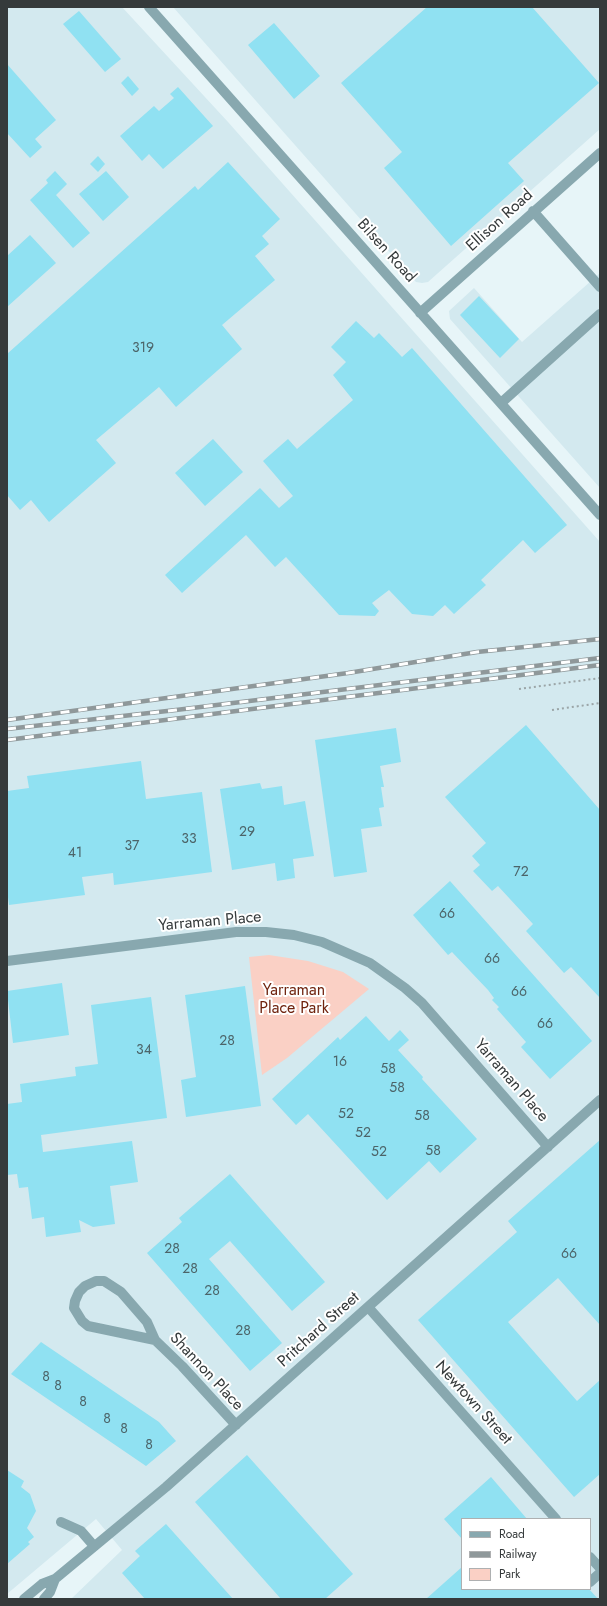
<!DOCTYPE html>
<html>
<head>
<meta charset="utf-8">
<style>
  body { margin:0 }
  #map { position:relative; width:607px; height:1606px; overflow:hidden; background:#e7f5f8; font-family:Jost,sans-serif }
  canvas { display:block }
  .frame { position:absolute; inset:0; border:8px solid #353a3b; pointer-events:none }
  .legend { position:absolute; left:461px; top:1518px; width:130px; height:72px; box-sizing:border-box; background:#fff; border:1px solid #aeb0b1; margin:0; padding:5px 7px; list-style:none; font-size:12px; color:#353a3b }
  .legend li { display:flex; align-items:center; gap:8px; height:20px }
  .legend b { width:20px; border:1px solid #aeb0b1 }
</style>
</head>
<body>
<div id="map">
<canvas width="607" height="1606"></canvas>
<div class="frame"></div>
<ul class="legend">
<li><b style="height:5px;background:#88a8af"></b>Road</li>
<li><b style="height:5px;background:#8f989a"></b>Railway</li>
<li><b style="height:11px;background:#fad0c5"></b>Park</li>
</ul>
</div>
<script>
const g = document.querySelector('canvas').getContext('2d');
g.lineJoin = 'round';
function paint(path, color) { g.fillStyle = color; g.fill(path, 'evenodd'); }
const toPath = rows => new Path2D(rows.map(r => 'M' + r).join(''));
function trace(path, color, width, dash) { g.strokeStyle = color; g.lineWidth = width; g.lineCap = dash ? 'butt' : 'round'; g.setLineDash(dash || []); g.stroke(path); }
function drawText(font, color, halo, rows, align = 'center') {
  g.font = font + ' Jost,sans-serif'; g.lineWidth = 4; g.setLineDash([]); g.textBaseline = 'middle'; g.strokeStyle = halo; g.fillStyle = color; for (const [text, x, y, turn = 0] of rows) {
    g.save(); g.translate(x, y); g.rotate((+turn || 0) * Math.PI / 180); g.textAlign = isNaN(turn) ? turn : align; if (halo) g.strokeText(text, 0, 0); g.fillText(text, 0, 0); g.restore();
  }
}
paint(toPath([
  [7,7,122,7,228,122,600,542,600,1599,71,1599,122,1550,96,1519,7,1594],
  [462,1519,590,1519,590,1589,462,1589],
  [173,7,600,7,600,129,428,282,422,283,416,282],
  [600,273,600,488,450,319,449,311,474,288,522,342]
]), '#d3e9ef');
paint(toPath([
  [269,955,308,961,343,972,369,989,287,1058,262,1075,249,957]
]), '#fad0c5');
paint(toPath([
  [427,7,532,7,599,83,508,163,524,181,451,246,384,168,402,152,341,83],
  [79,11,121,59,105,72,63,24],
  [274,23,320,76,294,99,248,45],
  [7,64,56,120,35,139,42,147,30,158,7,133],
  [128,76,139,89,132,96,121,83],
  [178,87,213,126,163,169,149,154,142,161,120,136,154,106,159,111,174,98,170,94],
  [98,156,105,164,98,172,90,164],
  [228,162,280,219,262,236,269,244,255,256,275,280,222,325,242,349,176,407,159,387,96,440,116,463,49,522,31,500,20,510,7,495,7,354,195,186,198,190],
  [55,171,67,184,56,195,90,233,73,248,30,200,48,183,46,180],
  [106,171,129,197,103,221,79,194],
  [30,235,56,263,7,307,7,256],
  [479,296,519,339,500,358,460,315],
  [356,321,374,338,379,333,402,357,412,348,567,525,535,553,523,540,481,580,486,585,454,614,445,605,433,616,412,614,389,590,372,603,379,611,375,616,339,615,286,557,275,567,246,535,182,593,165,575,260,488,279,508,293,496,263,461,288,439,297,449,353,400,333,375,346,362,331,347],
  [213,439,243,472,205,506,175,473],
  [526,725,600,810,600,998,571,967,564,973,526,931,533,924,498,886,492,891,473,871,480,865,472,856,486,843,445,797],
  [396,728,401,762,380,766,384,787,381,787,384,807,379,808,382,826,361,829,367,872,334,877,315,740],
  [141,761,146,799,202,792,212,872,114,885,113,873,82,877,85,895,9,905,7,889,7,791,29,788,27,776],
  [260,783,262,789,282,786,284,805,305,801,314,856,293,859,295,878,277,881,275,863,232,870,220,789],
  [450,881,592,1041,550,1079,521,1047,526,1042,497,1009,499,1007,492,1000,494,998,488,990,452,952,448,955,413,915],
  [62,983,69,1035,13,1043,7,991],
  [245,986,261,1106,186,1117,181,1080,196,1077,185,995],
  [151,997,167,1118,41,1135,43,1152,132,1141,138,1182,110,1186,115,1224,93,1227,79,1220,81,1232,46,1237,44,1217,32,1219,28,1187,19,1188,17,1174,7,1175,7,1104,22,1102,20,1084,76,1076,75,1067,98,1064,91,1005],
  [366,1016,389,1041,400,1030,409,1040,398,1050,423,1077,422,1079,477,1139,440,1173,429,1161,387,1200,308,1114,296,1125,272,1099,338,1037,340,1040],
  [600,1140,600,1325,558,1278,508,1322,577,1401,600,1380,600,1474,574,1497,418,1320,517,1232,508,1221],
  [230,1174,325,1282,292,1311,230,1241,209,1259,282,1343,250,1371,147,1253,182,1222,179,1218],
  [41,1342,159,1422,176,1441,146,1466,11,1374],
  [247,1455,353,1574,325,1599,281,1599,195,1502],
  [7,1470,24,1481,21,1487,30,1494,36,1511,27,1528,34,1537,28,1542,30,1544,7,1564],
  [491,1477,527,1519,462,1519,462,1539,444,1519],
  [166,1524,233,1599,145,1599,122,1573,140,1556,135,1551],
  [462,1567,462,1589,589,1589,598,1599,426,1599]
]), '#90e1f2');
trace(toPath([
  [519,689,600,678],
  [552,710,600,703]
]), '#9ba5a7', 2, [2, 3]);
trace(toPath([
  [149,7,600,515],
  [533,211,600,287],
  [420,313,600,153],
  [501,403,600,314],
  [7,961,236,932,266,932,294,935,322,942,370,963,405,988,422,1003,548,1147],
  [368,1307,556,1519],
  [155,1340,88,1326,82,1321,74,1308,75,1301,79,1292,85,1286,96,1281,104,1281,121,1292,147,1322,155,1340,182,1366,236,1425],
  [61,1522,81,1531,94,1546],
  [590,1557,600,1568],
  [590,1582,600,1573],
  [24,1599,42,1584,55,1579,166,1487,600,1100],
  [44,1599,50,1592,55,1579]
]), '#88a8af', 10);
const rail = toPath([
  [7,720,348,673,477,652,600,639],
  [7,729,176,710,600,658],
  [7,740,600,665]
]);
trace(rail, '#8f989a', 4.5);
trace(rail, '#fff', 3, [9]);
drawText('14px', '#4c6469', null, [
  ["319",143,349],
  ["29",247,833],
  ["33",189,840],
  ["37",132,847],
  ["41",75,854],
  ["72",521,873],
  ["66",447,915],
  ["66",492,960],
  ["66",519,993],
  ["66",545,1025],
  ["28",227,1042],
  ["34",144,1051],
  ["16",340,1063],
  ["58",388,1070],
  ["58",397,1089],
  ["52",346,1115],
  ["58",422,1117],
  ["52",363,1134],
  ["58",433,1152],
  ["52",379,1153],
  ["28",172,1250],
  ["66",569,1255],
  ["28",190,1270],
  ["28",212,1292],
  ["28",243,1332],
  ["8",46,1378],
  ["8",58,1387],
  ["8",83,1403],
  ["8",107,1420],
  ["8",124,1430],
  ["8",149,1446]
]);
drawText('16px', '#353a3b', '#fff', [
  ["Ellison Road",500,221,-42],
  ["Bilsen Road",386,251,48],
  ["Yarraman Place",210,922,-5],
  ["Yarraman Place",511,1081,49],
  ["Pritchard Street",319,1330,-42],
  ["Shannon Place",206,1372,47],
  ["Newtown Street",473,1403,48]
]);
drawText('16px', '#6f230e', '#fff', [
  ["Yarraman",294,991],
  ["Place Park",294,1009]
]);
</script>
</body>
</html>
